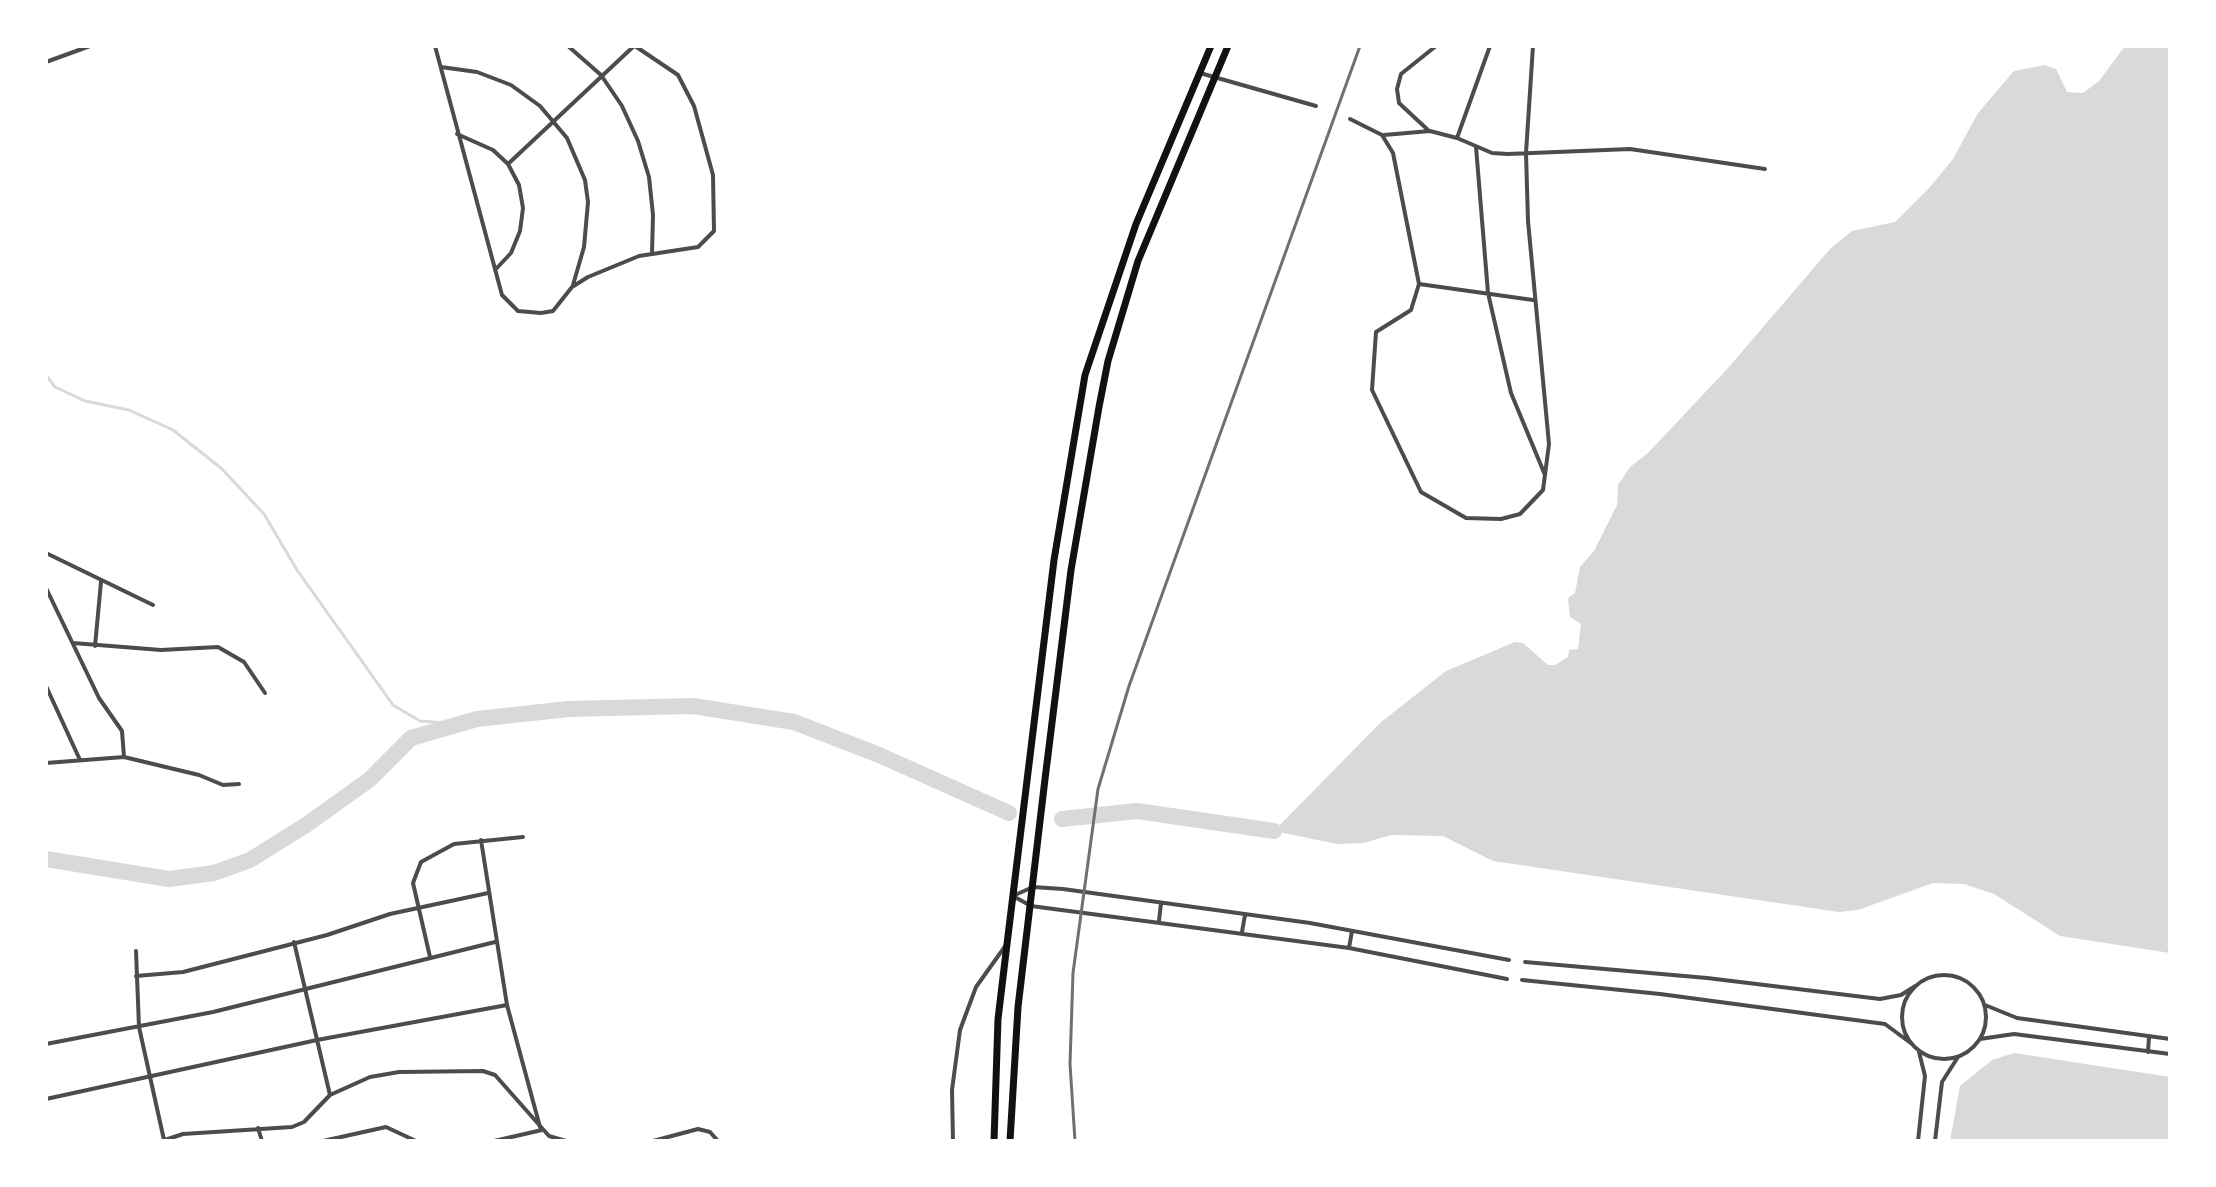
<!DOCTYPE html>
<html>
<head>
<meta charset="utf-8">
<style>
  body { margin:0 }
  #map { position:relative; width:2216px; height:1187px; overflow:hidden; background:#fff; font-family:Literata,serif }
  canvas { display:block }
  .frame { position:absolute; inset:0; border:48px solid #fff; pointer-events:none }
</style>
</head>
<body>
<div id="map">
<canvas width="2216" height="1187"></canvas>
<div class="frame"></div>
</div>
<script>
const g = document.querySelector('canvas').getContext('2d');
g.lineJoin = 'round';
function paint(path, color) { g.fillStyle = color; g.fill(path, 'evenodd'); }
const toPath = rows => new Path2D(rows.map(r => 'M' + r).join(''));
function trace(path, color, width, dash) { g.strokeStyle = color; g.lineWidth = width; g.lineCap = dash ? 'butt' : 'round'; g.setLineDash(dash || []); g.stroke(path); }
paint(toPath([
  [2125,46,2170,46,2170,953,2060,936,1994,894,1964,884,1933,883,1858,910,1839,912,1493,861,1443,836,1391,835,1364,843,1337,844,1274,831,1380,723,1446,671,1515,642,1523,643,1548,665,1555,665,1568,657,1569,650,1578,649,1581,624,1570,617,1568,598,1575,593,1580,567,1594,551,1617,505,1618,485,1630,467,1648,453,1728,368,1830,249,1852,231,1895,222,1930,187,1953,159,1978,113,2014,71,2044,65,2056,69,2067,92,2083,93,2099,81],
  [2014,1053,2170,1077,2170,1141,1950,1141,1960,1086,1992,1060]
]), '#d9d9d9');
trace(toPath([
  [46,375,55,387,85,401,129,410,173,430,222,469,264,514,297,570,393,705,420,721,459,724]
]), '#d9d9d9', 3);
trace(toPath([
  [1062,819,1137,811,1274,831],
  [46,859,169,879,214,873,250,860,306,825,369,780,411,738,477,719,568,709,693,706,794,722,879,755,1009,813]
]), '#d9d9d9', 16);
trace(toPath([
  [435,46,502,295,518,311,541,313,553,311,572,287,588,277,639,256,698,247,714,231,713,175,694,106,678,75,635,46],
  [568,46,601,75,622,106,638,141,649,177,653,215,652,253],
  [46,62,90,46],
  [441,67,477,72,511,85,540,106,567,138,585,180,588,202,584,247,573,285],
  [1200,73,1316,106],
  [1350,119,1382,135,1393,153,1419,284,1411,310,1376,332,1372,390,1421,492,1466,518,1501,519,1520,514,1543,490,1549,444,1528,221,1526,153,1533,46],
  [1428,130,1399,103,1397,89,1401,74,1436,46],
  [457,134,493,150,508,164,519,185,523,208,520,231,511,253,495,270],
  [1384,135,1430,131,1457,138,1492,153,1508,154,1630,149,1765,169],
  [1457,138,1490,46],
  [1476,147,1488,293,1511,393,1545,475],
  [508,164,634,46],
  [1419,284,1533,300],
  [46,553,153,605],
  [46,588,99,698,122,731,124,757],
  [73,643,161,650,218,647,244,662,265,693],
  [95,646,101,582],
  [46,686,80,760],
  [46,763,124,757,199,775,223,785,239,784],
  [481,840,507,1005,540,1127],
  [1015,895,1033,887,1063,889,1310,923,1509,960],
  [1013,896,1031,906,1349,948,1507,979],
  [1159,921,1161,903],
  [1242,932,1245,915],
  [294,942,330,1095],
  [1349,948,1352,931],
  [136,951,139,1027,164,1140],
  [430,957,413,883,421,862,454,844,523,837],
  [1525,962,1707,978,1880,999,1901,995,1917,985],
  '1902 1017a42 42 0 1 1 84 0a42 42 0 1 1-84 0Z',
  [136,976,183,972,327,935,390,914,488,893],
  [1522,980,1660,994,1885,1024,1912,1044],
  [1985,1005,2017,1018,2170,1039],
  [1980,1039,2014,1034,2170,1054],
  [46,1044,213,1012,495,942],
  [2148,1052,2149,1037],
  [46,1099,317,1040,507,1005],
  [258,1128,262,1141],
  [162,1141,183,1134,292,1127,304,1122,330,1095,370,1077,399,1072,483,1071,495,1075,549,1136,566,1141],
  [323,1141,386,1127,416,1141],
  [494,1141,542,1130],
  [653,1141,698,1129,710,1132,718,1141],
  [953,1141,952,1090,960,1030,976,987,1006,945],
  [1918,1141,1925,1076,1919,1052],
  [1935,1141,1942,1082,1958,1057]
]), '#4c4c4c', 4);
trace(toPath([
  [994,1141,998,1019,1007,944,1054,560,1085,375,1136,224,1211,46],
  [1010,1141,1018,1007,1045,779,1071,570,1099,407,1108,361,1138,261,1228,46]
]), '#111', 7);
trace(toPath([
  [1075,1141,1070,1064,1073,973,1098,789,1129,686,1360,46]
]), '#707070', 3);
</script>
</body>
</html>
